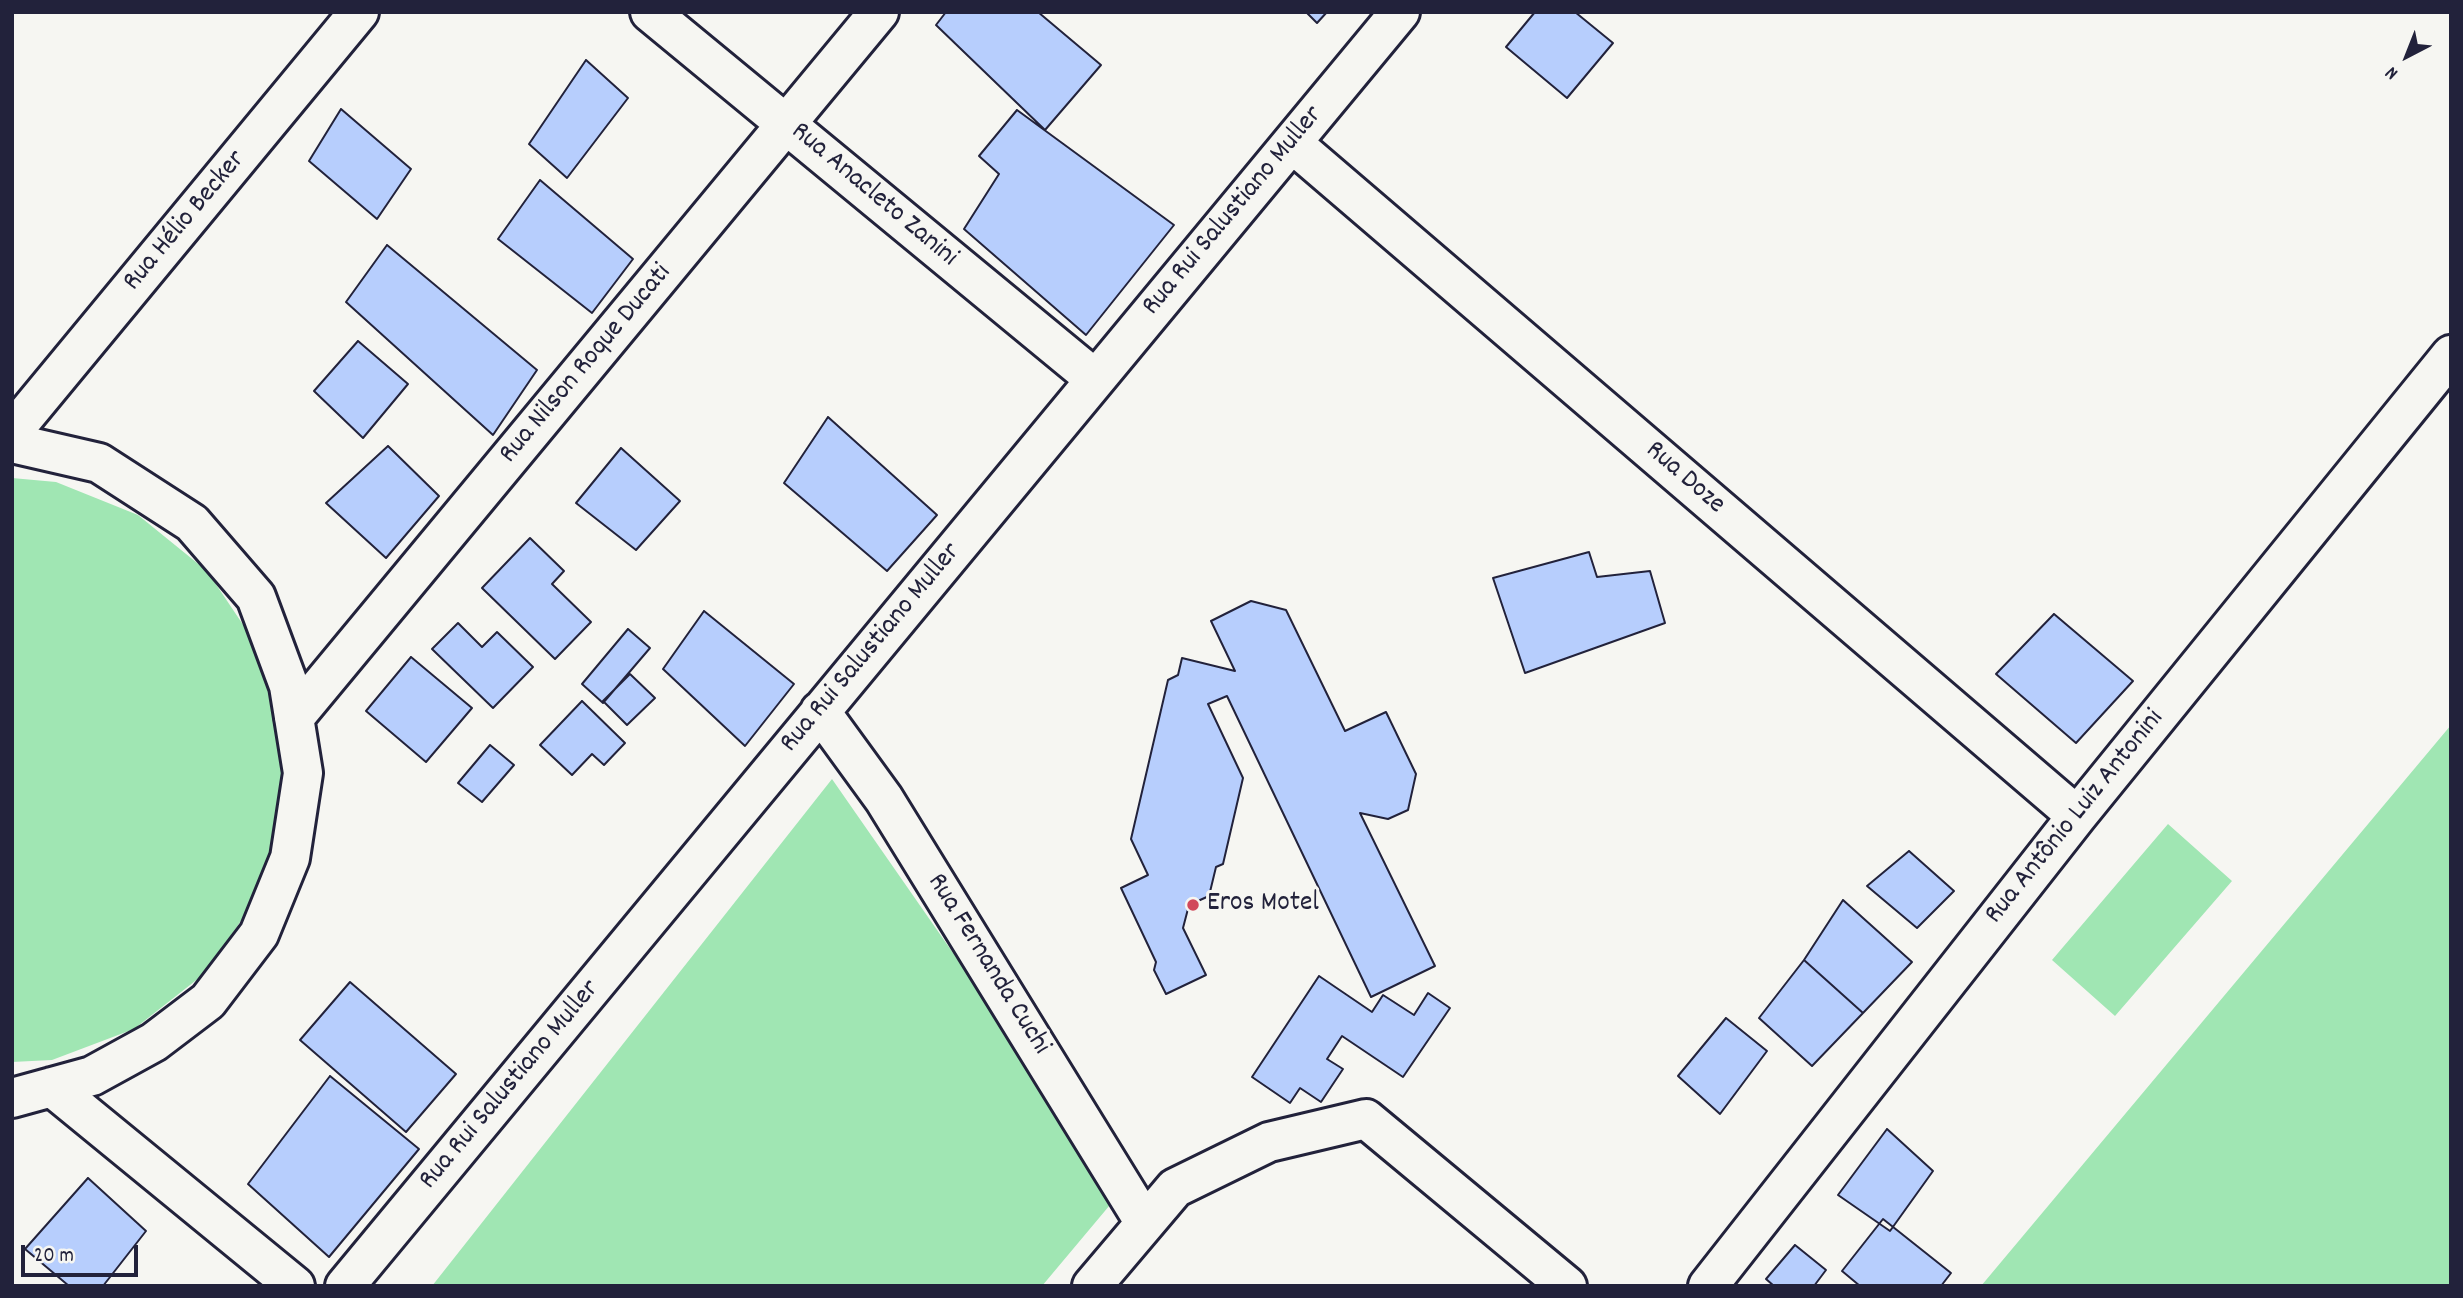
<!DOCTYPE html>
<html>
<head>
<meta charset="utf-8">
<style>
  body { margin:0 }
  #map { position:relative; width:2463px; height:1298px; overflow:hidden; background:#f6f6f2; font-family:Dekko,sans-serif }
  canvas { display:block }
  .frame { position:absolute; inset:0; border:14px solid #22223b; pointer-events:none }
  .north { position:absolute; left:2372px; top:21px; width:70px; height:70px; -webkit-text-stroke:5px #f6f6f2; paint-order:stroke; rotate:222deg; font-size:19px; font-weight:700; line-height:28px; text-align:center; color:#22223b }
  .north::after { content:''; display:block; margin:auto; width:24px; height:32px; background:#22223b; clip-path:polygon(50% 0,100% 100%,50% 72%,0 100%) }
  .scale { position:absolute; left:21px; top:1245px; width:117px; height:32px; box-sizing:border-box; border:4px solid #22223b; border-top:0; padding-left:9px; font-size:21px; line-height:24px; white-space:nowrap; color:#22223b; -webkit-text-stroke:5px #f6f6f2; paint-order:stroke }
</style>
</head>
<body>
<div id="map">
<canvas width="2463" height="1298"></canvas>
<div class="frame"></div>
<div class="north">N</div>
<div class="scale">20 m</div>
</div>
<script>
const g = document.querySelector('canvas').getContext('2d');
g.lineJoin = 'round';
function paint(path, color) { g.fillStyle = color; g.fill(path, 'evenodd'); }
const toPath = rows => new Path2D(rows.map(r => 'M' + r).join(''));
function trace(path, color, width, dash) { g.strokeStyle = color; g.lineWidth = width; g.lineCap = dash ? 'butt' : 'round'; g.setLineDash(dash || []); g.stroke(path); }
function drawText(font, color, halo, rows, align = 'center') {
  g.font = font + ' Dekko,sans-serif'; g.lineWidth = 6; g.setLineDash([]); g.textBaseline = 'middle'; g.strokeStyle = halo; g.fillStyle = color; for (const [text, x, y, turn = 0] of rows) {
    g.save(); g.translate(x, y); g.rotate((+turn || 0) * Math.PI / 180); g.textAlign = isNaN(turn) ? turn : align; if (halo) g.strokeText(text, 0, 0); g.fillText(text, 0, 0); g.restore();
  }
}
paint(toPath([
  [12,478,56,482,138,515,207,571,256,644,281,729,281,818,254,902,204,974,134,1029,52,1060,12,1062],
  [2451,725,2451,1286,1981,1286],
  [832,779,1120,1193,1042,1286,432,1286],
  [2168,824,2232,881,2115,1016,2052,960]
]), '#a0e6b3');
const building = toPath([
  [946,12,1038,12,1101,65,1045,130,936,25,946,12],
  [1306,12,1327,12,1317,23,1306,12],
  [1535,12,1575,12,1613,43,1567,98,1506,47,1535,12],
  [586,60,628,98,567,178,529,144,586,60],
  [341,109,411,169,377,219,309,161,341,109],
  [1017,110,1174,225,1086,335,964,229,999,174,979,156,1017,110],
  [540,180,633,259,592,313,498,239,540,180],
  [387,245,537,370,493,435,346,302,387,245],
  [358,341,408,384,363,438,314,391,358,341],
  [828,417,937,515,887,571,784,483,828,417],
  [388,446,439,496,386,558,326,503,388,446],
  [621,448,680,501,636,550,576,503,621,448],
  [530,538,564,571,552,584,591,622,555,659,482,588,530,538],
  [1589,552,1597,577,1650,571,1665,623,1525,673,1493,578,1589,552],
  [1251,601,1286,610,1345,731,1386,712,1416,774,1408,810,1388,819,1360,813,1435,966,1371,997,1227,696,1208,704,1243,778,1223,864,1216,867,1209,896,1189,905,1183,928,1206,975,1166,994,1154,970,1156,962,1121,888,1148,875,1131,839,1168,680,1178,675,1182,658,1235,671,1211,621,1251,601],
  [704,611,794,684,745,746,663,669,704,611],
  [2054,614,2133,681,2076,743,1996,674,2054,614],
  [458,623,482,647,497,632,533,667,493,708,432,649,458,623],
  [628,629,650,648,603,703,582,684,628,629],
  [411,657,472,708,426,762,366,711,411,657],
  [630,674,655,698,627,725,603,701,630,674],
  [582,701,625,743,604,765,592,754,572,775,540,745,582,701],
  [490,745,514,765,482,802,458,783,490,745],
  [1909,851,1954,891,1917,928,1867,886,1909,851],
  [1843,900,1912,962,1863,1013,1804,960,1843,900],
  [1804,960,1863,1013,1812,1066,1759,1018,1804,960],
  [1319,976,1372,1012,1383,995,1414,1015,1428,993,1450,1008,1403,1077,1342,1036,1327,1059,1343,1069,1321,1102,1300,1088,1290,1103,1252,1077,1319,976],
  [350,982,456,1074,406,1132,300,1040,350,982],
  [1726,1018,1767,1051,1720,1114,1678,1076,1726,1018],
  [330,1076,419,1149,329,1257,248,1184,330,1076],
  [1887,1129,1933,1171,1890,1231,1838,1195,1887,1129],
  [88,1178,146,1231,103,1286,69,1286,25,1249,88,1178],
  [1883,1219,1951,1273,1941,1286,1860,1286,1842,1271,1883,1219],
  [1795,1245,1826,1270,1814,1286,1774,1286,1766,1279,1795,1245]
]);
paint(building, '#b7cefd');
trace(building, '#22223b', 2);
const street = toPath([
  [650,12,1095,379],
  [1292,143,2077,816],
  [12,432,359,12],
  [12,443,99,463,192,523,256,597,289,686,303,773,290,858,259,934,208,1001,154,1042,92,1076,12,1098],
  [820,711,884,799,1145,1223],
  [294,718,879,12],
  [52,1087,295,1286],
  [345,1286,1400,12],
  [1092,1286,1175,1188,1269,1142,1366,1119,1567,1286],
  [1708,1286,2077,816,2451,355]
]);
trace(street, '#22223b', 44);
trace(street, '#f6f6f2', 38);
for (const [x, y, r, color] of [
  [1193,905,7,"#d1495b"]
]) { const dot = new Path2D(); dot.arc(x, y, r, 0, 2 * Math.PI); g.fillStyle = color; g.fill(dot); trace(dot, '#f6f6f2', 2.5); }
drawText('28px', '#22223b', '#f6f6f2', [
  ["Rua Anacleto Zanini",873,196,40],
  ["Rua Rui Salustiano Muller",1234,212,-50],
  ["Rua Hélio Becker",186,222,-50],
  ["Rua Nilson Roque Ducati",587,365,-50],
  ["Rua Doze",1684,479,41],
  ["Rua Rui Salustiano Muller",872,649,-50],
  ["Rua Antônio Luiz Antonini",2076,818,-51],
  ["Rua Fernanda Cuchi",987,965,58],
  ["Rua Rui Salustiano Muller",511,1086,-50]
]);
drawText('28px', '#22223b', '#f6f6f2', [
  ["Eros Motel",1207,905]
], 'left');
</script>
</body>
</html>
